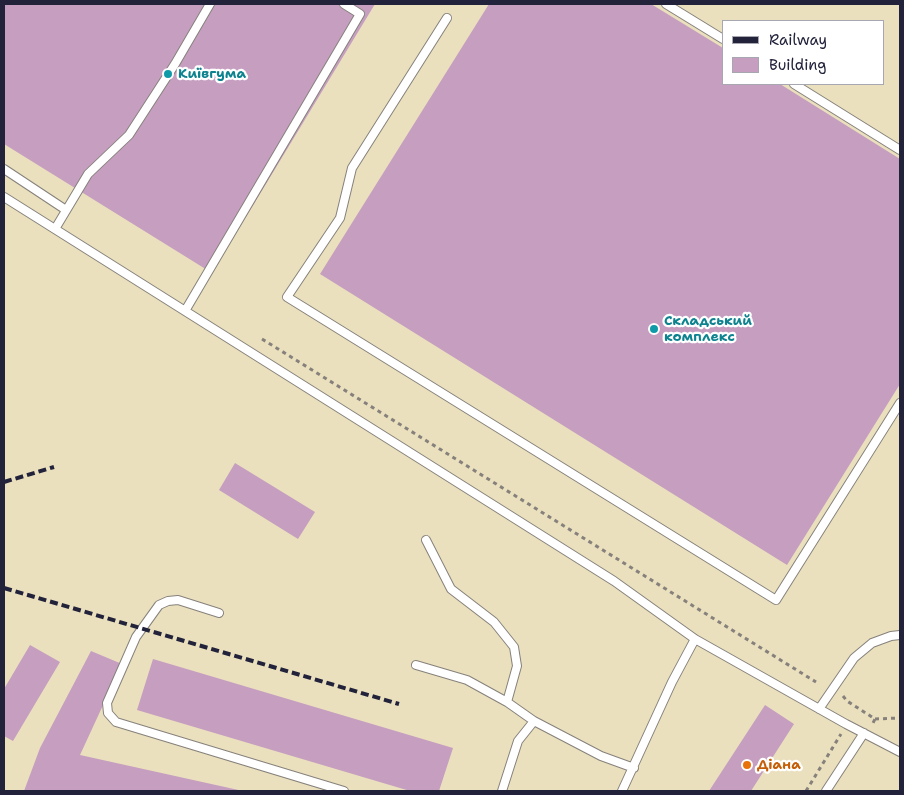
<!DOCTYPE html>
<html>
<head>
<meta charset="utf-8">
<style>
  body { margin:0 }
  #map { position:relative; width:904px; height:795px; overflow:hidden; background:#eae0bd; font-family:"Shantell Sans",sans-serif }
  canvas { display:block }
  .frame { position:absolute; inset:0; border:5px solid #22223b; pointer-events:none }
  .legend { position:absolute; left:722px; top:20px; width:162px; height:65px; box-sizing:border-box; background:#fff; border:1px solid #a7a7b1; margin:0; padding:6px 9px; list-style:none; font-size:15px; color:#22223b }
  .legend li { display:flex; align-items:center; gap:10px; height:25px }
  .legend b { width:25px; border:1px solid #a7a7b1 }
</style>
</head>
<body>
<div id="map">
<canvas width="904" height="795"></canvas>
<div class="frame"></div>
<ul class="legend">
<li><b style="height:6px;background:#22223b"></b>Railway</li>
<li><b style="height:14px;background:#c69ec0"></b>Building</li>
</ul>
</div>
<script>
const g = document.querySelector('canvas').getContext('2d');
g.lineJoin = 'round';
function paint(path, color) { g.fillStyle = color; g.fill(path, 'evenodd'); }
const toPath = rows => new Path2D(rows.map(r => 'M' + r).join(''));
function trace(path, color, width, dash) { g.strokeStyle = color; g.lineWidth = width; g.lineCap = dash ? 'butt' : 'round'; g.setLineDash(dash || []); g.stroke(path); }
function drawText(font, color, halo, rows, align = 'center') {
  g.font = font + ' "Shantell Sans",sans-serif'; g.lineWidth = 4.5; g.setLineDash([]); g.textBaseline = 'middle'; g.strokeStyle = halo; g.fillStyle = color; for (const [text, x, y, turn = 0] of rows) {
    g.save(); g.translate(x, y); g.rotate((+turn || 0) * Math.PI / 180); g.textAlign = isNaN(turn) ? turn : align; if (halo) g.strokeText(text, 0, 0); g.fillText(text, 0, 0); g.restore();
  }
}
paint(toPath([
  [4,4,375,4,212,273,4,144],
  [489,4,651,4,723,48,723,84,780,84,900,159,900,384,787,565,320,274],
  [235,463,315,512,298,539,219,490],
  [30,645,60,662,13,741,4,736,4,689],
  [91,651,122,664,80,755,243,791,24,791,40,748],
  [153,659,453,748,439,791,410,791,137,710],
  [765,705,794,724,751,791,709,791]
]), '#c69ec0');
const lane = toPath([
  [666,4,723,39],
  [447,18,352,168,340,218,287,297,776,600,900,403],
  [794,84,900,150],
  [4,169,66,210],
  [4,197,614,581,695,639,846,724,900,752],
  [55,229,88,174,129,135,175,64,210,4],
  [185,311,360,14,344,4],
  [426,540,451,589,494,622,514,647,517,666,507,702],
  [219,613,178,600,168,601,159,605,136,637,107,703,108,713,116,722,344,791],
  [416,665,467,680,507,702,534,721,601,756,634,768],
  [819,709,854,658,872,643,891,636,900,635],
  [502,791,518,741,534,721],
  [622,791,672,682,695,639],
  [826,791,864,733]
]);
trace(lane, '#86817c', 10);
trace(toPath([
  [262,339,816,682],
  [843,696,847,701,875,719,873,723],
  [875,719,900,718],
  [806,791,841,734]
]), '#86817c', 3, [4, 4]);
trace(lane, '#fff', 8);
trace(toPath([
  [4,482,54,467],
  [4,588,399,704]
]), '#22223b', 4, [8, 4]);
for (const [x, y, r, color] of [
  [168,74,5,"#0f9aa8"],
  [654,329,5,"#0f9aa8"],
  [747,765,5,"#e8710a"]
]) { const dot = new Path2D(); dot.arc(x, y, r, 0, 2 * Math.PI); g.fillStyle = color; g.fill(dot); trace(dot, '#fff', 2); }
drawText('bold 14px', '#0d838f', '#fff', [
  ["Київгума",178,74],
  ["Складський",664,321],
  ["комплекс",664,337]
], 'left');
drawText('bold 14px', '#c56008', '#fff', [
  ["Діана",757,765]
], 'left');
</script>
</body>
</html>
